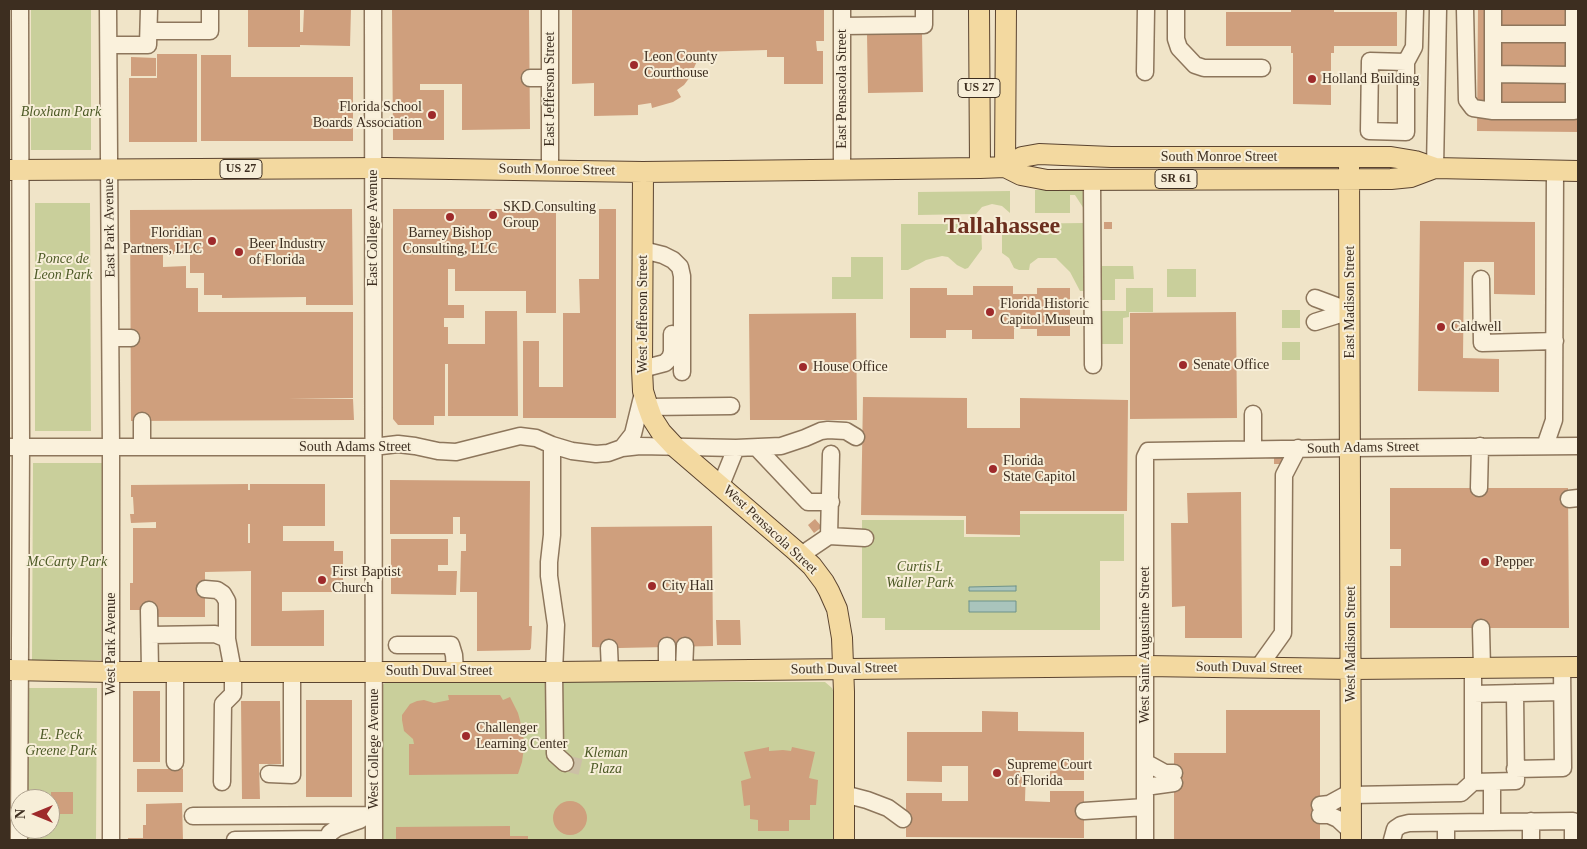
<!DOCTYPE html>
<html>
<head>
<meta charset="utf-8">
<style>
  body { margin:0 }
  #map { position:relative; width:1587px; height:849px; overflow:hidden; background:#f0e4c8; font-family:Georgia,serif }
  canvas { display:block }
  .frame { position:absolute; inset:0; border:10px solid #3d2e20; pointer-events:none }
  .north { position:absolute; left:10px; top:789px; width:50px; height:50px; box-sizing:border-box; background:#f7eed8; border:1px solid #ada18e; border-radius:50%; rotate:270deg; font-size:14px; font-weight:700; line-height:20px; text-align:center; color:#3d2e20 }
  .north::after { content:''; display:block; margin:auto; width:18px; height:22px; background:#9e2a2b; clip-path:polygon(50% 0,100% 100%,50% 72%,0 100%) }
</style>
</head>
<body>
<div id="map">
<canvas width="1587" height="849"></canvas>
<div class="frame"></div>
<div class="north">N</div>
</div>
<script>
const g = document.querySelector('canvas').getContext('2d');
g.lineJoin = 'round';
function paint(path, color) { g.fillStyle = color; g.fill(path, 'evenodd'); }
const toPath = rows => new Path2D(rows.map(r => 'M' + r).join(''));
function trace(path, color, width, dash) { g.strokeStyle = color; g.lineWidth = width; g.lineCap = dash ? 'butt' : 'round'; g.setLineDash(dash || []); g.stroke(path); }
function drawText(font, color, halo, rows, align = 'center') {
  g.font = font + ' Georgia,serif'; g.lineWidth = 4; g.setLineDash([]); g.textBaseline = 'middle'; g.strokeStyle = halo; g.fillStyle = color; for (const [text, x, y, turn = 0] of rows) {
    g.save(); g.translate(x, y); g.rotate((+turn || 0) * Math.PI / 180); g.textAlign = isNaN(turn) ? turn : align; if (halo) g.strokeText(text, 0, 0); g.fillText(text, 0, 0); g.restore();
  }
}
paint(toPath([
  [31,9,91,9,91,150,31,150],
  [1035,190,1084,190,1084,209,1075,195,1070,195,1070,213,1035,213],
  [1010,191,1010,213,1002,206,992,204,982,207,976,214,918,215,918,192],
  [35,203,90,203,91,431,35,431],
  [1084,223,1084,291,1080,291,1070,272,1056,258,1038,258,1030,264,1029,270,1019,270,1014,268,1009,258,1002,253,1002,224],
  [901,224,981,224,982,249,968,268,965,269,957,265,948,257,942,256,926,260,908,270,901,270],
  [851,257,883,257,883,299,832,299,832,277,851,277],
  [1102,266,1133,266,1134,279,1115,279,1115,300,1102,300],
  [1167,269,1196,269,1196,297,1167,297],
  [1126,288,1153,288,1153,312,1129,312,1129,317,1123,318,1123,344,1102,344,1102,311,1126,311],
  [1282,310,1300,310,1300,328,1282,328],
  [1282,342,1300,342,1300,360,1282,360],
  [33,463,102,463,101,660,32,660],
  [1020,514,1124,514,1124,561,1100,561,1100,630,885,630,885,618,862,618,862,520,964,520,964,537,1020,537],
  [386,682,825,682,832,688,835,695,835,840,378,840,379,688],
  [26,688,97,688,96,840,26,840,26,829,50,829,50,799,26,799]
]), '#c9cf9b');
const water = toPath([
  [1016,586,1016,591,969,591,969,587,1016,586],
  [969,601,1016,601,1016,612,969,612,969,601]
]);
paint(water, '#a9c4bc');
trace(water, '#6f938a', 1);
paint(toPath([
  [248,9,300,9,300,32,303,32,304,9,351,9,350,46,300,45,300,47,248,47],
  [392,9,529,9,530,129,462,130,462,84,420,84,420,90,444,90,444,140,393,140],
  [572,9,824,9,824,41,816,41,817,51,823,51,823,84,784,84,784,57,767,57,767,50,698,52,697,61,690,77,684,85,677,90,681,97,673,102,652,108,651,103,638,105,638,115,594,116,594,83,572,84],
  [1291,9,1334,9,1334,12,1397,12,1397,46,1334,46,1334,53,1331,53,1331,105,1293,104,1293,53,1291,53,1291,46,1226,46,1226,12,1291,12],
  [1478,9,1578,9,1578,132,1477,131],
  [922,33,923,92,868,93,867,34],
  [157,54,197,54,197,142,129,142,129,78,157,78],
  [201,55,231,55,231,77,353,77,353,141,201,141],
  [131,57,156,58,156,76,131,76],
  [352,209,353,305,306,305,306,297,222,298,222,295,204,295,204,273,190,273,190,254,163,254,163,267,186,266,186,288,198,288,198,312,353,312,353,398,288,399,353,399,354,420,131,421,130,210],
  [393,209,556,209,556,313,526,313,526,291,455,291,455,269,448,269,448,305,464,305,464,318,444,318,444,327,448,327,448,344,485,344,485,311,517,311,518,416,448,416,448,364,445,364,445,416,434,416,434,425,398,425,393,419],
  [599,209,616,209,616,418,523,418,523,341,539,341,539,387,563,387,563,313,580,313,579,279,599,279],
  [1420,221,1535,222,1535,295,1494,294,1494,262,1464,262,1463,358,1499,359,1499,392,1418,391],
  [1104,222,1112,222,1112,229,1104,229],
  [973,286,1013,286,1013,294,1037,294,1037,288,1070,288,1070,336,1037,336,1037,329,1014,329,1014,339,972,339,972,330,946,330,946,338,910,338,910,288,947,288,947,295,973,295],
  [1236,312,1237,418,1130,419,1130,313],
  [856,313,857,420,750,420,749,314],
  [863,397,967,398,967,428,1020,428,1020,398,1128,400,1127,511,1020,511,1020,535,966,534,966,516,861,515],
  [1274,454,1284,454,1284,464,1274,464],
  [390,480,530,481,529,626,532,626,531,648,530,650,477,651,477,592,460,592,461,551,466,551,466,534,460,534,460,517,453,517,453,534,390,534],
  [248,484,248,490,250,490,250,484,325,484,325,526,283,526,283,541,334,541,334,551,343,551,343,582,334,582,334,592,282,592,282,611,324,610,324,646,251,646,251,571,205,572,205,617,157,617,157,610,130,610,130,583,133,583,133,528,156,528,156,522,131,523,130,514,134,514,133,497,131,497,131,485],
  [248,524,250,524,250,543,248,543],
  [1390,488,1568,488,1569,628,1390,628,1390,566,1401,566,1401,549,1390,549],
  [1241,492,1242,638,1185,638,1185,606,1172,607,1171,523,1188,523,1187,493],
  [815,519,822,527,814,533,808,525],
  [712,526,713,646,620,648,592,647,591,527],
  [391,539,448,539,448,565,438,565,438,571,457,571,456,595,391,594],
  [716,620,740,620,741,645,717,645],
  [133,691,160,691,160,762,133,762],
  [448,695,500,695,503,700,510,697,518,713,523,732,524,747,522,762,518,774,409,775,409,744,414,744,413,739,404,731,402,720,402,715,410,704,417,701,424,700,434,703,449,700],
  [306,700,352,700,352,797,306,797],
  [241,701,280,701,281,764,259,764,260,799,242,799],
  [1226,710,1320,710,1320,840,1174,840,1174,753,1226,753],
  [982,711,1018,712,1018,731,1084,732,1084,780,1050,780,1050,766,1026,766,1025,801,1050,802,1050,791,1084,791,1084,838,906,837,906,793,942,793,942,801,968,801,968,766,942,766,942,782,907,781,907,732,982,732],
  [769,747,769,751,783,750,791,751,792,747,815,752,809,778,818,780,816,805,810,805,810,820,789,820,789,831,758,831,758,820,750,819,750,805,744,806,741,781,751,778,744,752],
  [137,769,183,769,183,792,137,792],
  [51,792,73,792,73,814,51,814],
  '553 818a17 17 0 1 1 34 0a17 17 0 1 1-34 0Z',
  [182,803,183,840,128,840,128,838,143,838,143,825,146,825,146,804],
  [510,826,510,836,528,836,528,840,396,840,396,827]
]), '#cf9f7d');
trace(toPath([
  [565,763,581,767]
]), '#ccc0a6', 16, [16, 8]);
const minor = toPath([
  [108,9,111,448,111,840],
  [373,9,374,840],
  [842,9,842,169],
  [1176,9,1176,39,1179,48,1195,65,1204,68,1262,68],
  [1465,9,1467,100,1473,108,1493,111,1574,111,1574,9],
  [1493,9,1493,111],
  [842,26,924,25,924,9],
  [149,31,210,31,210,9],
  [1493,34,1574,34],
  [109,45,148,45,149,9],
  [1370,61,1406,62,1406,132,1369,131,1370,61],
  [1406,62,1414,47,1415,9],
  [1145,72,1146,9],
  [1493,74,1574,75],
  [530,78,550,78],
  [1435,168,1438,9],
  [550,170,550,9],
  [1092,180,1093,365],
  [643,250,663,255,673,260,680,267,682,276,682,372],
  [1481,279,1482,343,1555,341],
  [1315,298,1350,311],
  [1315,322,1350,311],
  [111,338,131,338],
  [642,369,665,363,670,358,672,352,672,334],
  [648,407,731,406],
  [142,421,142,447],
  [552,445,552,535,549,562,549,576,556,625,554,672,555,754,565,763],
  [1545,446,1554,420,1555,171],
  [9,447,373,447,398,444,415,446,438,451,456,452,520,436,536,438,552,445,572,451,596,454,608,453,622,448,640,446,736,448,781,446,805,438,821,431,828,430,846,431,856,437],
  [622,448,633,434,643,393],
  [757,448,808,502,831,502],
  [1253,449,1253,414],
  [721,485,736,448],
  [1479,488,1480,446],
  [1569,499,1578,498],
  [829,536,831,454],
  [801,555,829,536,865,538],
  [205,589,217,590,223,594,227,601,227,639,233,671,233,694,223,704,222,782],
  [149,610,150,671],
  [1481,628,1482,668],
  [150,635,215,634,227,639],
  [397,645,451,645,454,655,455,671],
  [609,648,610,671],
  [1258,668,1283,633,1284,475,1298,448],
  [667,671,667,646],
  [684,671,685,646],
  [1474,694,1562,692],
  [175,762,175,671],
  [1145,762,1165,773,1174,773],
  [1515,769,1563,768,1562,667],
  [269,774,292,775,292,671],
  [1473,782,1473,668],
  [1492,782,1492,822],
  [1145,787,1174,783],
  [844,794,867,800,888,808,903,819],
  [1351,795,1461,793,1473,782,1516,781,1515,693],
  [1320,805,1329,804,1351,792],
  [1084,811,1145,807],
  [1320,815,1329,815,1338,819,1351,831],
  [193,816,374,815],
  [1531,821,1531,840],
  [19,840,21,447,20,9],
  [235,840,326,839],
  [326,840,330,833,337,828,360,820],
  [1145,840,1145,457,1148,451,1350,448,1578,446],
  [1392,840,1395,829,1401,825,1409,823,1573,821,1573,840],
  [1446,840,1446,823]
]);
const major = toPath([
  [979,9,980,168],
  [1349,157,1351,840],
  [1005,167,1021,175,1047,180,1391,179,1411,177,1435,168],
  [1005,167,1006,9],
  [9,170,386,168,643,172,980,168,1005,167,1022,157,1039,154,1111,157,1391,157,1415,161,1435,168,1578,171],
  [643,172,642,369,643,391,648,407,652,418,661,432,675,447,796,551,812,566,824,582,829,591,837,609,842,638,844,692,844,840],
  [9,670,110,672,554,672,1145,666,1351,669,1578,667]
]);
trace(minor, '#8d765c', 19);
trace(major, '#5b4430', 22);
trace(minor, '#faf1dc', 16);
trace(major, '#f3d9a0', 20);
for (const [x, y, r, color] of [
  [634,65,5,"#9e2a2b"],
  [1312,79,5,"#9e2a2b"],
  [432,115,5,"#9e2a2b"],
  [493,215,5,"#9e2a2b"],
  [450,217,5,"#9e2a2b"],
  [212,241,5,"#9e2a2b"],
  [239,252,5,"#9e2a2b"],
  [990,312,5,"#9e2a2b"],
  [1441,327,5,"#9e2a2b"],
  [1183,365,5,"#9e2a2b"],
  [803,367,5,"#9e2a2b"],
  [993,469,5,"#9e2a2b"],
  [1485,562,5,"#9e2a2b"],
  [322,580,5,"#9e2a2b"],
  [652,586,5,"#9e2a2b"],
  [466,736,5,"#9e2a2b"],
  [997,773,5,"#9e2a2b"]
]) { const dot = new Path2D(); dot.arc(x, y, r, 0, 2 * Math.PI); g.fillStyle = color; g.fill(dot); trace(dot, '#f7eed8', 2); }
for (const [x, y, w] of [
  [979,88,42],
  [241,169,42],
  [1176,179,42]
]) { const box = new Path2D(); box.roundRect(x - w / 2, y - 9.5, w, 19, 4); g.fillStyle = '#f7eed8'; g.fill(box); trace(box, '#3d2e20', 1); }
drawText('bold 12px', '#3d2e20', null, [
  ["US 27",979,88],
  ["US 27",241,169],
  ["SR 61",1176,179]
]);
drawText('14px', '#3d2e20', '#f7eed8', [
  ["Leon County",644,57],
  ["Courthouse",644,73],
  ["Holland Building",1322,79],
  ["Florida School",422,107,"right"],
  ["Boards Association",422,123,"right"],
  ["SKD Consulting",503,207],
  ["Group",503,223],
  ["Floridian",202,233,"right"],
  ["Partners, LLC",202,249,"right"],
  ["Barney Bishop",450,233,"center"],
  ["Consulting, LLC",450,249,"center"],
  ["Beer Industry",249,244],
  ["of Florida",249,260],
  ["Florida Historic",1000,304],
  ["Capitol Museum",1000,320],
  ["Caldwell",1451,327],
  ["Senate Office",1193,365],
  ["House Office",813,367],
  ["Florida",1003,461],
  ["State Capitol",1003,477],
  ["Pepper",1495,562],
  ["First Baptist",332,572],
  ["Church",332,588],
  ["City Hall",662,586],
  ["Challenger",476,728],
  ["Learning Center",476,744],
  ["Supreme Court",1007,765],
  ["of Florida",1007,781]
], 'left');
drawText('14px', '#3d2e20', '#f7eed8', [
  ["East Jefferson Street",550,89,-90],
  ["East Pensacola Street",842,89,-90],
  ["South Monroe Street",1219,157],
  ["South Monroe Street",557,170,1],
  ["East Park Avenue",110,228,-91],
  ["East College Avenue",373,228,-90],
  ["East Madison Street",1350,302,-90],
  ["West Jefferson Street",643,314,-90],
  ["South Adams Street",355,447],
  ["South Adams Street",1363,448,-1],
  ["West Pensacola Street",770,530,43],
  ["West Park Avenue",111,644,-90],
  ["West Madison Street",1351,644,-90],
  ["West Saint Augustine Street",1145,645,-90],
  ["South Duval Street",1249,668,1],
  ["South Duval Street",844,669,-1],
  ["South Duval Street",439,671],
  ["West College Avenue",374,749,-90]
]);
drawText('italic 14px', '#4d5a26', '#f7eed8', [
  ["Bloxham Park",61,112],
  ["Ponce de",63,259],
  ["Leon Park",63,275],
  ["McCarty Park",67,562],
  ["Curtis L",920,567],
  ["Waller Park",920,583],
  ["E. Peck",61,735],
  ["Greene Park",61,751],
  ["Kleman",606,753],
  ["Plaza",606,769]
]);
drawText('bold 24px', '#6b2e1e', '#f7eed8', [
  ["Tallahassee",1002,227]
]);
</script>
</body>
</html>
